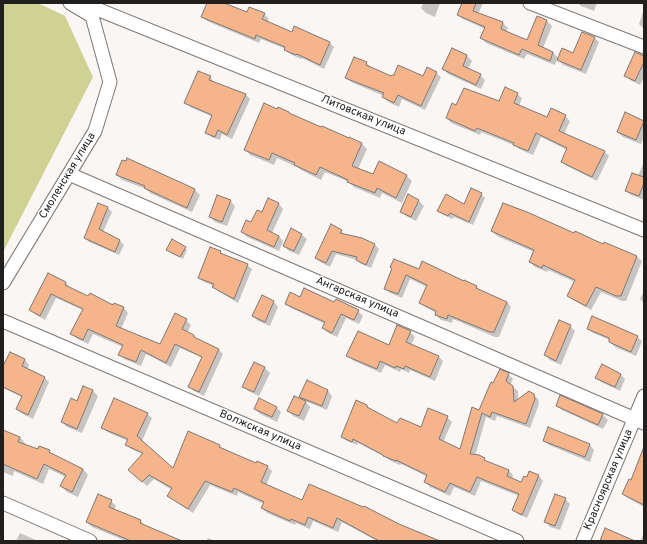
<!DOCTYPE html>
<html>
<head>
<meta charset="utf-8">
<style>
  body { margin:0 }
  #map { position:relative; width:647px; height:544px; overflow:hidden; background:#faf6f3; font-family:Overpass,sans-serif }
  canvas { display:block }
  .frame { position:absolute; inset:0; border:4px solid #21201e; pointer-events:none }
</style>
</head>
<body>
<div id="map">
<canvas width="647" height="544"></canvas>
<div class="frame"></div>
</div>
<script>
const g = document.querySelector('canvas').getContext('2d');
g.lineJoin = 'round';
function paint(path, color) { g.fillStyle = color; g.fill(path, 'evenodd'); }
const toPath = rows => new Path2D(rows.map(r => 'M' + r).join(''));
function trace(path, color, width, dash) { g.strokeStyle = color; g.lineWidth = width; g.lineCap = dash ? 'butt' : 'round'; g.setLineDash(dash || []); g.stroke(path); }
function drawText(font, color, halo, rows, align = 'center') {
  g.font = font + ' Overpass,sans-serif'; g.lineWidth = 3; g.setLineDash([]); g.textBaseline = 'middle'; g.strokeStyle = halo; g.fillStyle = color; for (const [text, x, y, turn = 0] of rows) {
    g.save(); g.translate(x, y); g.rotate((+turn || 0) * Math.PI / 180); g.textAlign = isNaN(turn) ? turn : align; if (halo) g.strokeText(text, 0, 0); g.fillText(text, 0, 0); g.restore();
  }
}
paint(toPath([
  [3,3,38,3,65,16,93,77,3,252]
]), '#cfd293');
paint(toPath([
  [208,3,226,3,226,5,248,14,264,14,269,19,267,22,292,33,295,27,330,43,334,47,324,69,302,58,301,59,290,54,285,50,286,49,261,39,259,43,207,21,202,17],
  [423,3,440,3,435,17,426,13,421,8],
  [463,3,483,3,478,14,503,23,508,28,506,32,528,42,547,21,552,26,543,48,553,52,559,59,574,54,594,37,599,42,586,74,563,65,557,59,555,65,527,54,524,59,486,43,481,38,485,29,463,19,458,14],
  [578,3,597,3,594,11,581,6],
  [644,9,644,29,639,24],
  [453,49,467,56,472,61,468,69,480,75,485,80,481,89,448,74,443,69],
  [644,57,644,77,640,85,630,80,626,75],
  [366,63,371,67,392,77,423,77,436,73,441,77,425,110,402,99,399,107,388,102,383,97,384,96,351,82,346,78],
  [210,77,214,82,214,83,246,95,250,99,232,139,222,134,220,140,211,137,206,132,213,117,190,107,186,102],
  [517,94,522,98,519,106,548,118,565,116,570,121,564,134,605,152,609,156,597,181,567,166,562,162,567,150,541,137,533,155,519,149,516,146,481,132,480,135,451,123,447,118,457,106,499,103],
  [277,110,289,112,292,115,362,144,367,149,358,169,374,176,379,163,407,176,412,181,402,203,382,193,380,198,354,187,349,182,325,172,321,180,301,170,297,167,277,158,274,165,250,155,245,149],
  [626,114,644,122,644,137,641,144,623,137,618,132],
  [127,160,195,190,200,195,192,212,150,193,146,189,122,180,117,175],
  [643,164,644,164,644,200,631,195,626,190,638,176],
  [481,194,485,198,473,225,454,217,452,219,442,214,439,211,464,205],
  [408,196,419,201,424,206,416,221,406,216,401,211],
  [269,200,279,204,283,209,272,233,279,236,283,241,279,251,247,237,242,232,262,214],
  [230,201,235,206,227,226,215,222,210,217],
  [99,204,108,208,112,212,103,232,120,241,124,245,119,255,89,242,85,238],
  [292,230,302,235,307,239,299,255,289,251,284,246],
  [341,231,346,236,375,245,379,249,371,268,361,264,357,260,336,254,330,267,320,262,316,258],
  [492,231,604,246,605,243,637,257,642,261,626,301,622,301,601,292,591,310,573,300,568,296,575,282,548,270,547,272,535,267,530,262,534,252,497,236],
  [185,248,187,250,183,259,170,252],
  [220,252,224,255,247,265,252,269,238,303,218,291,214,286,204,282,199,278],
  [393,269,419,270,464,282,477,287,481,291,507,302,511,307,499,337,495,337,453,319,452,323,441,320,436,315,437,313,425,307,420,303,427,287,410,279,402,298,390,293,385,288],
  [48,274,66,283,70,288,89,298,114,306,115,304,124,308,128,313,121,329,160,346,186,320,191,325,187,333,194,336,198,340,219,350,223,354,204,396,194,391,189,386,203,358,180,348,171,367,146,354,141,366,124,359,120,354,123,347,93,334,88,344,76,338,72,333,83,310,56,298,45,320,35,314,30,310],
  [644,291,644,303,640,299],
  [300,298,335,304,358,311,363,316,359,324,346,318,337,337,328,333,323,328,325,324,291,308,286,304],
  [274,302,278,307,270,326,258,321,253,316],
  [570,326,575,331,561,365,550,360,545,355],
  [588,329,637,337,642,341,636,356,615,347,610,342,610,340,593,333],
  [410,332,415,337,411,345,438,356,443,361,435,381,410,370,409,373,401,369,400,372,385,365,381,373,352,360,348,355,389,347],
  [11,353,25,360,29,365,27,370,45,378,49,382,33,419,21,413,17,409,22,397,3,388,3,362,6,363],
  [255,363,265,368,270,373,259,396,248,391,244,387],
  [508,374,513,379,510,385,518,391,518,400,533,395,538,399,539,404,530,428,497,416,495,421,486,417,475,456,484,459,488,463,509,471,513,475,512,479,522,483,527,478,530,472,539,476,543,481,527,518,518,514,513,510,519,496,481,481,475,496,454,487,450,496,430,487,425,482,428,477,401,464,400,465,389,460,387,458,358,443,357,445,347,441,342,437,367,406,372,411,398,424,421,428,447,417,452,422,443,442,460,450,494,384],
  [620,374,625,379,620,391,601,382,597,377],
  [83,387,93,391,98,396,82,433,67,427,62,422,77,402],
  [328,391,332,396,327,410,305,401,310,407,304,421,293,416,288,411,305,401,300,397],
  [561,397,603,415,608,420,603,429,562,410,557,405],
  [276,407,281,412,277,422,260,414,255,409],
  [147,414,152,418,142,441,174,470,220,446,224,450,257,464,257,462,268,467,272,471,266,486,303,502,410,541,377,541,342,522,338,532,313,521,310,529,296,523,295,525,267,513,262,508,264,504,238,492,237,496,210,485,193,513,173,500,168,496,172,490,154,479,147,486,134,474,143,454,131,449,126,444,128,441,107,432,103,427],
  [3,431,20,437,25,443,24,446,38,450,49,451,53,455,83,469,88,475,78,497,67,492,61,486,66,477,49,469,43,484,14,471,13,476,3,472],
  [544,440,590,445,594,450,590,462,549,445],
  [644,488,644,507,628,498,623,494],
  [565,499,570,504,560,530,550,527,546,522],
  [111,501,116,506,114,510,141,521,145,526,173,541,126,541,92,527,87,522],
  [644,532,644,541,640,541],
  [20,533,38,541,16,541],
  [208,538,216,541,206,541]
]), '#0003');
const building = toPath([
  [207,3,224,3,247,12,249,7,265,13,262,19,292,32,294,26,330,42,320,65,297,54,296,55,284,50,285,47,256,35,255,39,201,17,207,3],
  [462,3,476,3,473,11,503,22,501,29,527,40,537,16,547,20,538,45,553,52,550,61,522,49,519,55,480,38,485,27,457,15,462,3],
  [582,32,595,37,581,70,557,60,562,48,573,53,582,32],
  [452,48,467,55,463,66,481,74,476,85,442,69,452,48],
  [635,52,644,56,644,62,635,81,624,76,635,52],
  [354,57,367,62,366,65,391,76,392,75,394,75,398,65,423,76,427,67,437,72,421,106,398,95,394,103,382,97,384,93,345,78,354,57],
  [198,71,211,76,209,80,246,94,227,135,218,130,215,137,205,133,212,115,184,103,198,71],
  [505,87,518,93,514,103,547,117,551,108,566,115,559,131,605,151,592,177,561,162,567,148,536,133,528,151,513,145,514,143,477,128,475,131,446,118,452,103,456,105,464,88,499,101,505,87],
  [264,103,277,109,278,107,289,112,289,113,321,127,322,126,349,138,349,137,362,143,352,166,373,174,379,161,407,175,396,198,377,188,375,193,347,182,348,180,320,167,316,175,294,165,295,163,272,153,269,160,244,150,264,103],
  [625,112,644,121,636,140,617,132,625,112],
  [127,158,195,189,187,208,144,188,145,186,116,175,122,160,126,161,127,158],
  [632,173,644,177,644,183,639,196,625,191,632,173],
  [471,188,482,193,469,222,450,213,448,216,437,211,446,194,464,204,471,188],
  [408,194,419,200,411,217,400,212,408,194],
  [217,195,231,200,222,222,209,217,217,195],
  [268,198,279,203,267,230,279,236,274,247,241,232,246,220,251,222,257,210,262,212,268,198],
  [98,203,108,207,99,229,120,240,115,252,84,238,98,203],
  [503,203,527,212,574,233,575,231,603,244,604,242,637,256,621,296,616,296,596,287,586,306,567,296,575,280,543,265,542,268,529,262,534,250,491,231,503,203],
  [331,224,342,230,340,233,362,238,375,244,366,265,356,260,357,257,332,251,326,263,315,258,331,224],
  [291,228,302,234,294,251,283,246,291,228],
  [172,239,186,247,180,257,166,250,172,239],
  [210,247,221,251,220,253,248,264,234,299,212,287,214,284,198,278,210,247],
  [394,259,419,269,422,261,464,281,464,280,477,286,476,288,507,302,494,332,490,332,448,315,447,319,435,315,436,311,419,303,427,285,406,275,398,294,384,289,392,268,390,267,394,259],
  [48,273,66,282,65,285,88,296,90,293,113,305,114,303,124,307,116,326,160,344,175,313,187,319,182,329,194,335,194,337,219,349,199,392,188,387,202,357,175,344,166,363,141,350,136,362,118,355,123,345,88,329,83,340,70,334,83,309,51,294,40,316,29,310,48,273],
  [304,288,334,302,336,299,359,310,354,320,341,314,332,333,322,328,325,322,285,304,290,292,300,297,304,288],
  [262,295,274,301,265,322,252,316,262,295],
  [592,316,638,336,631,352,609,342,609,338,587,329,592,316],
  [559,320,571,325,556,361,544,355,559,320],
  [397,325,411,331,406,342,439,356,430,377,405,366,404,369,396,366,395,368,380,361,377,369,346,356,358,331,389,345,397,325],
  [10,352,25,359,22,366,45,377,28,415,16,409,22,396,3,387,3,366,10,352],
  [254,362,265,367,254,392,242,387,254,362],
  [602,364,621,374,615,387,595,378,602,364],
  [500,369,509,373,506,381,513,386,514,402,529,391,534,394,535,399,526,424,492,412,490,417,482,413,470,454,479,455,485,458,484,460,509,470,507,476,521,482,524,476,527,477,529,471,539,475,522,515,512,510,519,494,477,477,470,492,450,483,445,492,424,482,427,475,396,460,396,461,383,456,383,455,353,439,352,442,341,437,356,400,367,405,367,407,397,423,400,418,421,427,428,408,448,416,439,439,460,449,472,407,479,410,491,382,493,383,500,369],
  [307,380,328,390,322,406,299,397,307,380],
  [83,386,93,390,77,429,61,422,71,398,77,401,83,386],
  [560,395,603,414,598,425,556,406,560,395],
  [294,396,306,401,299,416,287,411,294,396],
  [114,398,148,413,137,436,173,468,188,431,220,445,219,447,256,463,257,461,268,466,261,482,302,500,309,484,363,507,364,506,399,524,440,541,379,541,337,518,333,528,308,517,305,525,291,519,290,521,261,508,264,502,234,488,232,492,205,481,188,509,167,496,172,488,149,475,142,482,128,470,143,453,125,445,128,439,101,428,114,398],
  [259,398,277,407,272,417,254,409,259,398],
  [548,427,590,444,585,457,543,441,548,427],
  [3,430,20,437,18,442,38,449,39,446,50,450,49,452,83,469,72,492,60,486,66,475,44,464,37,479,3,464,3,430],
  [643,449,644,449,644,505,622,494,629,479,631,480,643,449],
  [98,494,112,500,109,507,141,520,140,523,182,541,131,541,86,522,98,494],
  [555,494,566,498,555,526,544,522,555,494],
  [605,528,635,541,600,541,605,528]
]);
paint(building, '#f6b48a');
trace(building, '#7c7876', 1);
const street = toPath([
  [82,3,644,230],
  [530,3,644,47],
  [69,174,644,423],
  [3,283,95,131,110,82,92,16,70,3],
  [3,321,517,541],
  [3,503,90,541],
  [583,541,644,396]
]);
trace(street, '#7c7977', 15);
trace(street, '#fff', 13);
drawText('11px', '#21201e', '#fff', [
  ["Литовская улица",363,116,22],
  ["Смоленская улица",68,176,-59],
  ["Ангарская улица",357,298,23],
  ["Волжская улица",260,431,23],
  ["Красноярская улица",609,480,-67]
]);
</script>
</body>
</html>
